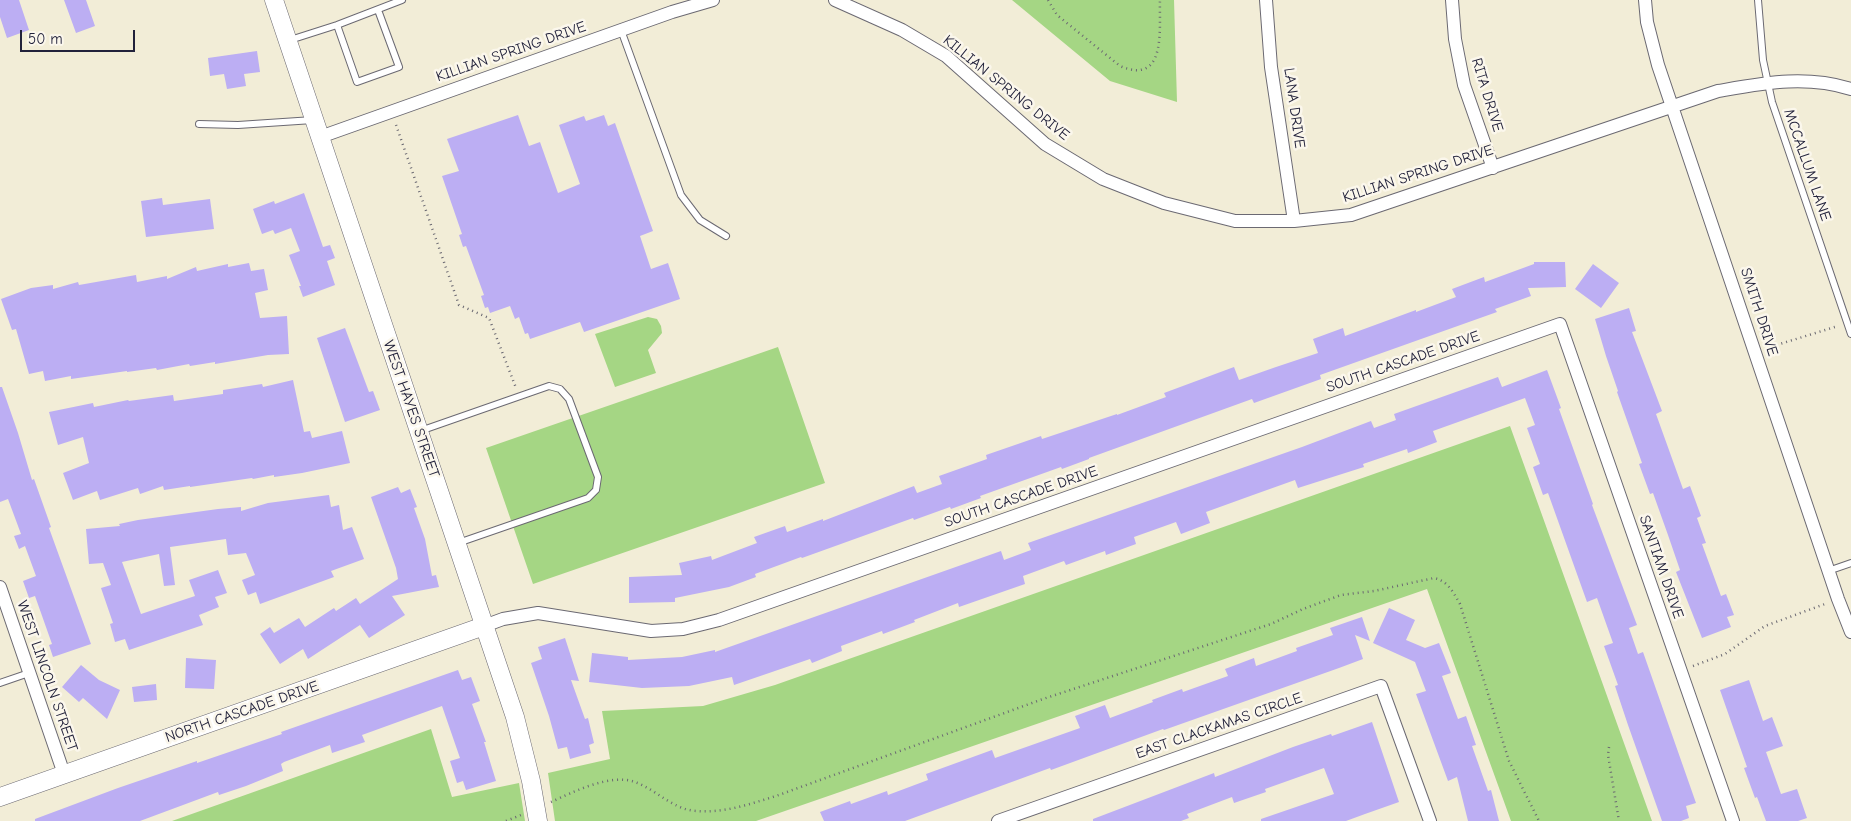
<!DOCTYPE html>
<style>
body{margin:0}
#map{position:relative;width:1851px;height:821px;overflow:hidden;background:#f2edd7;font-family:"Comic Neue",sans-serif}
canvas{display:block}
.scale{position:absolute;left:20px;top:30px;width:115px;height:22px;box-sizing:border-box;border:2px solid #22223b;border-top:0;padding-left:6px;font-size:15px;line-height:18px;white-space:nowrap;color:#22223b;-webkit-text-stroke:4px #fbf7ec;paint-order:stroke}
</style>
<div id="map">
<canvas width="1851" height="821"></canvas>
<div class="scale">50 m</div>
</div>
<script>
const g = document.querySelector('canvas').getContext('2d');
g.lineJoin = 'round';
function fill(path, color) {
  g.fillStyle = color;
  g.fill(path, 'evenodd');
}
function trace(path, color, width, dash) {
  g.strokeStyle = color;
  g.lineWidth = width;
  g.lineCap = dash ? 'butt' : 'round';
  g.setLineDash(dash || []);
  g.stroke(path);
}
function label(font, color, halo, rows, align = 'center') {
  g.font = font + ' "Comic Neue",sans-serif';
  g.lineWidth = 5;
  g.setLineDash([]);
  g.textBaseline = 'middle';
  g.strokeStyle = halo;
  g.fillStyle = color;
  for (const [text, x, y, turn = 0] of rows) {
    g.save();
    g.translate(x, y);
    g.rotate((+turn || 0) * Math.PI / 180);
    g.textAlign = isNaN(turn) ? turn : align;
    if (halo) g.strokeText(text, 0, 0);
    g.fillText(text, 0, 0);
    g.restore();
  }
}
fill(new Path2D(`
 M1012 0H1174L1177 102 1110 81Z
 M648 317 657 319 661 326 662 333 648 350 656 373 615 387 595 334Z
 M778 347 825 483 533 584 486 448Z
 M1510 426 1652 821H1511L1427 589 756 821H555L548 773 610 759 602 711 703 706 775 685Z
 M431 729 452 797 519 783 525 821H172Z`), '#a5d684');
fill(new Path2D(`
 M0 0H19L29 30 7 38 0 17Z
 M64 0H86L95 26 76 33Z
 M257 51 260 72 244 74 246 86 227 89 224 74 210 76 208 58Z
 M518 115 529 146 540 142 558 193 580 184 559 125 584 116 586 121 604 115 608 126 615 123 653 231 640 236 651 269 668 263 680 299 584 332 580 322 530 339 528 333 525 334 519 317 515 319 510 306 490 313 488 307 485 308 481 296 484 295 466 246 463 247 459 235 462 234 442 176 459 171 447 139Z
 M304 193 323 247 330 245 335 258 327 261 335 285 303 297 299 286H301L289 255 300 251 291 228 275 234 273 230 262 234 253 209 274 201 275 204Z
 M162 198 163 205 210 199 214 229 146 237 141 201Z
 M1534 262H1565L1566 287 1528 288 1531 296 1495 309 1497 312 1320 375 1321 379 1254 403 1252 399 1089 458V459L1062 469 1061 467 980 496 981 498 951 509 950 507 914 520 913 518 802 558 801 557 755 574 756 577 729 587 675 598V602L629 603V577L682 575 679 563 711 556 712 560 757 543 754 537 785 526 787 532 823 519V521L914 486 917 493 942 484 939 476 987 459 986 455 1041 436 1042 439 1117 414V415L1166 397 1164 393 1234 367 1239 380 1276 367 1318 353 1313 339 1343 328 1345 336 1416 310V312L1456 297 1452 289 1484 277 1485 282 1534 264Z
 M249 263 251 271 264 269 268 290 255 293 260 318 287 316 289 354 268 355 215 364V362L190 366 189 364 157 370 156 368 127 372V371L71 379V376L45 381 43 371 29 374 16 329 12 330 1 299 31 288 53 285V289L78 282 79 285 136 275 137 282 167 276V279L196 267 197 271 228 264V267Z
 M1593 264 1619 283 1601 308 1575 289Z
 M1629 308 1636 331 1632 332 1662 411 1656 414 1683 489 1690 486 1701 516 1697 518 1706 543 1702 544 1721 596 1726 594 1734 615 1727 617 1731 627 1702 638 1676 572 1680 570 1668 535 1653 493 1650 494 1639 464 1642 463 1617 392 1618 391 1606 356 1595 319Z
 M345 328 369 392 373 391 380 410 345 422 317 338Z
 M1547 370 1561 408 1559 409 1593 504 1592 505 1637 625 1629 628 1638 654 1643 652 1696 803 1686 806 1689 818 1681 821H1662L1628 725 1615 686 1618 685 1604 646 1613 643 1597 598 1587 602 1548 493 1543 495 1533 467 1540 464 1527 428 1535 425 1525 398 1433 431 1437 442 1408 453 1407 449 1363 464 1364 467 1298 488 1295 480 1253 495 1206 512 1210 523 1181 534 1176 522 1134 537 1136 544 1106 555 1105 551 1066 565 1064 561 1023 576 1025 584 959 607 958 603 914 620 915 622 883 634 882 631 841 646 842 651 812 663 810 659 734 685 732 677 689 686 642 688 589 682 592 653 628 657V660L682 657 715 650V652L1001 551 1004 560 1031 550 1028 543 1302 447 1371 421 1374 428 1396 420 1394 414 1498 377 1502 387Z
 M293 380 304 432 310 431 312 438 342 431 350 463 302 473 274 477V475L253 479 252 478 190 487V486L164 490 163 486 140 494 138 488 100 500 97 491 73 500 63 473 89 463 83 437 58 445 49 412 93 403 94 407 128 400 129 401 173 395 174 401 223 394V390L262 384 263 387Z
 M0 387H2L18 433 32 480 34 479 51 527 49 528 91 644 53 657 49 645 52 644 35 596 29 598 23 581 36 576 25 546 19 549 14 536 21 534 8 499 0 502Z
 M398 487 401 493 410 489 417 507 414 508 425 539 432 576 436 575 439 587 392 596 405 615 369 638 360 625 308 659 303 649 280 664 260 634 270 627 274 633 299 618 305 627 334 608 336 611 356 598 360 604 398 579 396 568 371 497Z
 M329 495 331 507 339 505 343 530 352 527 364 559 331 571 334 577 260 604 256 592 248 595 242 580 255 575 246 553 228 555 226 539 170 547 175 585 164 586 159 554 122 562 141 614 195 596 189 580 218 570 227 593 215 597 219 607 199 615 203 625 129 650 125 639 115 642 110 624 113 623 101 588 111 585 103 563 89 564 86 529 120 526 119 524 138 520 218 509 241 507V511L268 503Z
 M1389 608 1415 620 1406 640 1425 648 1439 643 1451 673 1442 676 1458 719 1466 716 1476 745 1472 746 1488 791 1491 790 1499 821H1468L1457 777 1448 781 1416 694 1426 691 1415 662 1373 643Z
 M1362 617 1370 641 1355 635 1363 659 1339 668 1164 730 1163 729 1051 770 1050 768 905 821H824L820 812 850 801 851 804 887 791 888 795 928 780 926 774 992 750 995 758 1080 728 1075 716 1105 705 1110 718 1153 702 1152 700 1182 689 1183 692 1228 676 1225 669 1254 658 1256 666 1297 651 1296 648 1333 635 1330 628Z
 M565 638 579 681 571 680 585 719 588 718 594 743 589 745 591 753 570 759 567 747 558 749 549 716 531 663 542 659 538 647Z
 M186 658 216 660 214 689 185 688Z
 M81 665 99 680 120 690 107 719 83 698 79 702 62 687Z
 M458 670 462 680 471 677 480 701 472 704 486 742H484L496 781 466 790 463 781 457 783 450 761 460 758 442 706 362 735 365 742 332 753 330 745 284 762 281 764 283 771 246 786 219 795 218 792 140 821H35V819L118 788 197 761V763L238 749 282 734 281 732Z
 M1749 680 1763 721 1772 717 1783 746 1766 752 1781 794 1797 789 1807 818 1798 821H1766L1757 797 1755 798 1744 768 1747 767 1720 690Z
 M156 684 157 700 134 702 132 687Z
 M1372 722 1399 802 1365 814 1346 821H1261V819L1334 794 1324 768 1265 789 1266 792 1234 803 1232 797 1187 814 1189 818 1181 821H1093V819L1214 773 1215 777 1293 747 1331 734 1332 736Z`), '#bcaef3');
const lane = new Path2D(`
 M1758 0 1763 60 1772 102 1851 334
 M337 25 357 82 399 67 378 10
 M621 30 681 195 700 220 726 236
 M290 40 337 25 402 0
 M199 124 238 125 313 120
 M420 431 549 386 560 389 569 399 598 477 596 490 588 498 458 543
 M1828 571 1851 563
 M0 683 29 673`);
const street = new Path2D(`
 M835 0 902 30 946 56 1045 144 1103 179 1164 203 1235 221H1294L1351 215 1718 91C1765 83 1805 75 1851 89
 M1266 0 1271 67 1294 221
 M1452 0 1455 39 1464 85 1493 168
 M1645 0 1647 22 1658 65 1838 599 1851 632
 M320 137 672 12 713 0
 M0 587 64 774
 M484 626 503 619 538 613 651 631 683 629 719 620 1560 324 1733 821
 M998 821 1381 686 1430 821`);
const secondary = new Path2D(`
 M274 0 515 717 531 781 538 821
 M0 797 484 626`);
trace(lane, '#6b6972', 8);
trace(street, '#6b6972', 14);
trace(secondary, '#6b6972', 19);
trace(new Path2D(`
 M1048 0 1057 15 1120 66C1167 86 1159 29 1160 0
 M396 125 459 305 489 318 516 388
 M1767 348 1838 326
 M1693 666 1725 654 1765 626 1825 604
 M1609 747 1608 755 1619 821
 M551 802C573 792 611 773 635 782 657 790 673 810 697 811 725 813 750 804 776 796L1043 699 1271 624 1303 609 1341 595 1374 591 1434 578C1448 581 1453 592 1460 604L1509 761 1539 821
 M506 821 521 815`), '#6b6972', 2.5, [1, 4]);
trace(lane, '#fff', 6);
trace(street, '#fff', 12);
trace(secondary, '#fff', 18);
label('15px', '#22223b', '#fbf7ec', [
 ["KILLIAN SPRING DRIVE",511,52,-19],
 ["KILLIAN SPRING DRIVE",1006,88,39],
 ["RITA DRIVE",1487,95,73],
 ["LANA DRIVE",1294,108,82],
 ["MCCALLUM LANE",1807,165,71],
 ["KILLIAN SPRING DRIVE",1418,174,-18],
 ["SMITH DRIVE",1759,312,72],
 ["SOUTH CASCADE DRIVE",1403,362,-19],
 ["WEST HAYES STREET",411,409,71],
 ["SOUTH CASCADE DRIVE",1021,497,-19],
 ["SANTIAM DRIVE",1661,567,71],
 ["WEST LINCOLN STREET",47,676,71],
 ["NORTH CASCADE DRIVE",242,712,-19],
 ["EAST CLACKAMAS CIRCLE",1219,726,-19]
]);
</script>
